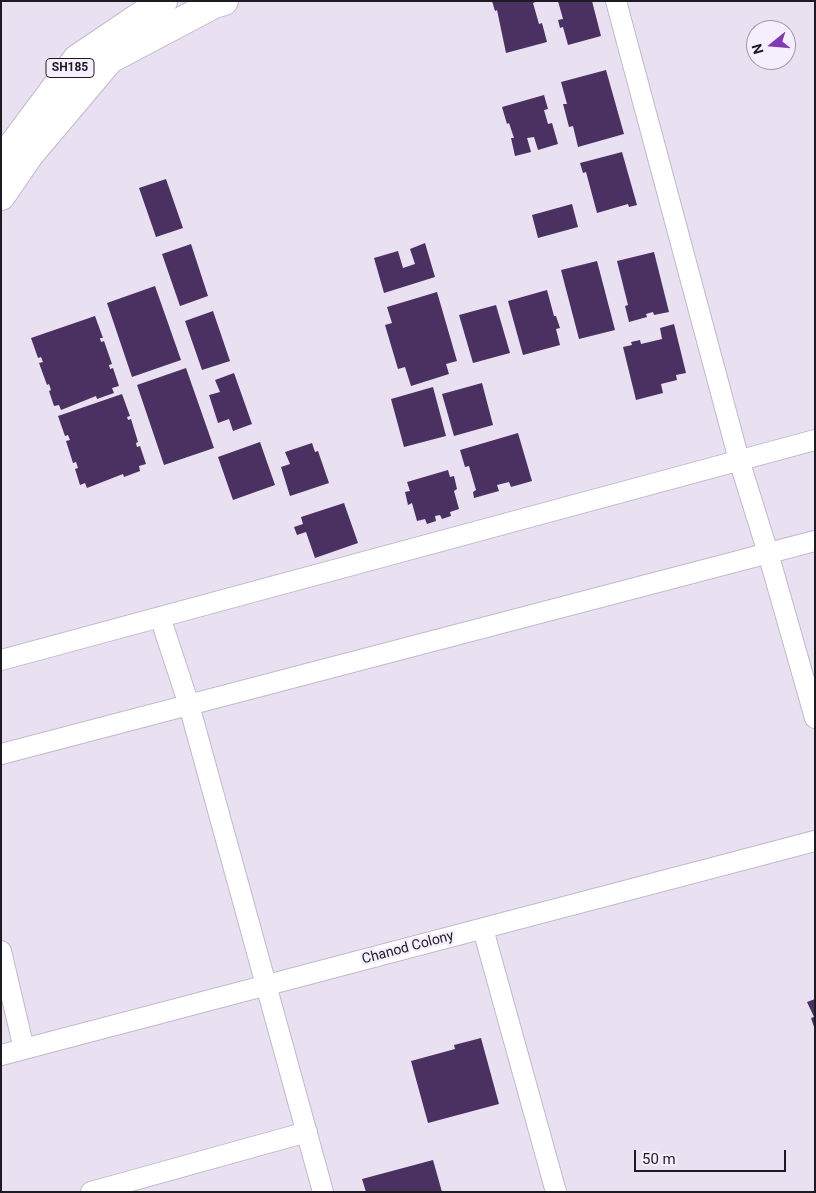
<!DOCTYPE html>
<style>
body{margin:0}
#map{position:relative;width:816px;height:1193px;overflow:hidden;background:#e9e0f2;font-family:Roboto,sans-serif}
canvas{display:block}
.frame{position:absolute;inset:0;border:2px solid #1e1a21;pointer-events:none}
.north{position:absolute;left:746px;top:20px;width:50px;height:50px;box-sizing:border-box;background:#f5eefd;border:1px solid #9f99a5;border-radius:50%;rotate:253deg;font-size:14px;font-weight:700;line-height:20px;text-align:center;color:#1e1a21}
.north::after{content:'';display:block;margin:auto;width:18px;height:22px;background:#7f3baf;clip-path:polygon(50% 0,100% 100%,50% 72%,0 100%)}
.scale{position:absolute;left:634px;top:1150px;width:152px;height:22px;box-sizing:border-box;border:2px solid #1e1a21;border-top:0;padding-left:6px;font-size:15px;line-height:18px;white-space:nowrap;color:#1e1a21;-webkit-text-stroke:4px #f5eefd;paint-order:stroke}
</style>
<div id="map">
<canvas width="816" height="1193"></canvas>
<div class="frame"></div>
<div class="north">N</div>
<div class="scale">50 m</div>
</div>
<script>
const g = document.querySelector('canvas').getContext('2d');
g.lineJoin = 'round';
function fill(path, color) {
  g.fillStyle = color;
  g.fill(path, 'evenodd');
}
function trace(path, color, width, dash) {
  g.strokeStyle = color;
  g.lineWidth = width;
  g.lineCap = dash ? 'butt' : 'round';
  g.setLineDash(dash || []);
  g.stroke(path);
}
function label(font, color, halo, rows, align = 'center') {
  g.font = font + ' Roboto,sans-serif';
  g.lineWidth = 5;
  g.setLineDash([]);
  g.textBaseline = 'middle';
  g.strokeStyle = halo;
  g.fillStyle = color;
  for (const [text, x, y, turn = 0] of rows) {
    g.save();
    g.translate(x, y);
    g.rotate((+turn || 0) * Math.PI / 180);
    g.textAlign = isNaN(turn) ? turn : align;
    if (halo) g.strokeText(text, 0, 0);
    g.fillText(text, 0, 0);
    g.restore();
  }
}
fill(new Path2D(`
 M492 1H538L533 3 539 24 542 23 547 42 506 53 497 10 495 11Z
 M558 1H592L601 36 568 45 563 27 560 28 558 20 563 19Z
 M606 70 624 134 578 147 573 126 569 127 563 104H567L561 82Z
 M544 95 548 109 544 110 548 124 552 123 558 144 538 150 534 137 527 138 531 152 515 156 511 138H514L509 123 507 124 502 107Z
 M622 152 637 205 629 207 628 204 597 213 586 172 583 173 580 163Z
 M166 179 183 228 156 237 139 188Z
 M572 204 578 227 538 238 532 215Z
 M425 243 435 277 384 293 374 258 398 251 403 268 415 264 410 249Z
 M191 244 208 296 180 306 162 254Z
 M654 252 669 312 654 315 653 312 646 314 647 317 629 322 625 306 628 305 617 261Z
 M597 261 615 330 579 339 561 270Z
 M155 286 181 360 132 377 107 303Z
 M547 290 554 316H556L560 328 556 329 560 345 523 355 508 301Z
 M437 292 457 361 446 364 449 374 411 386 405 367 398 369 385 325 392 323 387 307Z
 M496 305 510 353 473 363 459 315Z
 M213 311 230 361 202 370 185 321Z
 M95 316 103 338H100L101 342 104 341 112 364 109 365 110 369 113 368 119 386 112 388 114 393 97 399 96 396 61 410 59 405 54 406 49 391 51 390 49 384 47 385 39 363 43 362 41 357 38 358 31 338Z
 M674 324 686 373 676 375 677 380 661 384 663 393 636 400 623 347 632 345 631 342 640 340 641 344 662 339 660 328Z
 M186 368 214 448 164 465 137 385Z
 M234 373 252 424 233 431 229 419 218 423 209 395 220 392 215 380Z
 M482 383 493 425 454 436 442 394Z
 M433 387 446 436 404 447 391 399Z
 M122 394 130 416 127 417 128 420 131 419 138 442 136 443 137 447 140 446 146 464 139 466 140 471 124 477 123 474 87 488 85 483 80 485 75 469 78 468 76 462 73 463 66 441 70 440 68 435 65 436 58 416Z
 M518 433 532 481 511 487 509 482 497 485 499 491 474 498 473 492 476 490 469 466 465 467 460 450Z
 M260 442 275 485 233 500 218 457Z
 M312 443 315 452 318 451 329 483 290 496 281 467 290 464 285 452Z
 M448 470 450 477 454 476 457 489 454 491 459 509 450 512 451 516 442 519 440 515 435 516 436 521 427 524 425 519 417 521 412 503 408 505 405 492 410 491 407 482Z
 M344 503 358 543 315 558 306 532 297 535 294 527 303 524 301 517Z
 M815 999V1027H814L811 1018 814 1017 807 1002Z
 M481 1038 499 1104 428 1123 411 1061 455 1049 454 1045Z
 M433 1160 442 1192H366L362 1179Z`), '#4b3062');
const minor = new Path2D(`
 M616 1 739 460 768 553 815 718
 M160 617 189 705 323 1192
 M1 660 815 440
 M1 754 815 541
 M483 929 556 1192
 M1 951 24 1049
 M1 1055 815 841
 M91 1192 307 1132`);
const primary = new Path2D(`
 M1 161 77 59 163 1
 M1 196 29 155 110 59 214 4 224 1`);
trace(minor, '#c1b9ca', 22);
trace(primary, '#c1b9ca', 30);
trace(minor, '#fff', 20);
trace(primary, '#fff', 28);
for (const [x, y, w] of [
 [70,68,48]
]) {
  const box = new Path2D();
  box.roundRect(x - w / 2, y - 9.5, w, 19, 4);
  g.fillStyle = '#f5eefd';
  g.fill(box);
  trace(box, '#1e1a21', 1);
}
label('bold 12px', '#1e1a21', null, [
 ["SH185",70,68]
]);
label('14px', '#1e1a21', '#f5eefd', [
 ["Chanod Colony",408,948,-15]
]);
</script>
